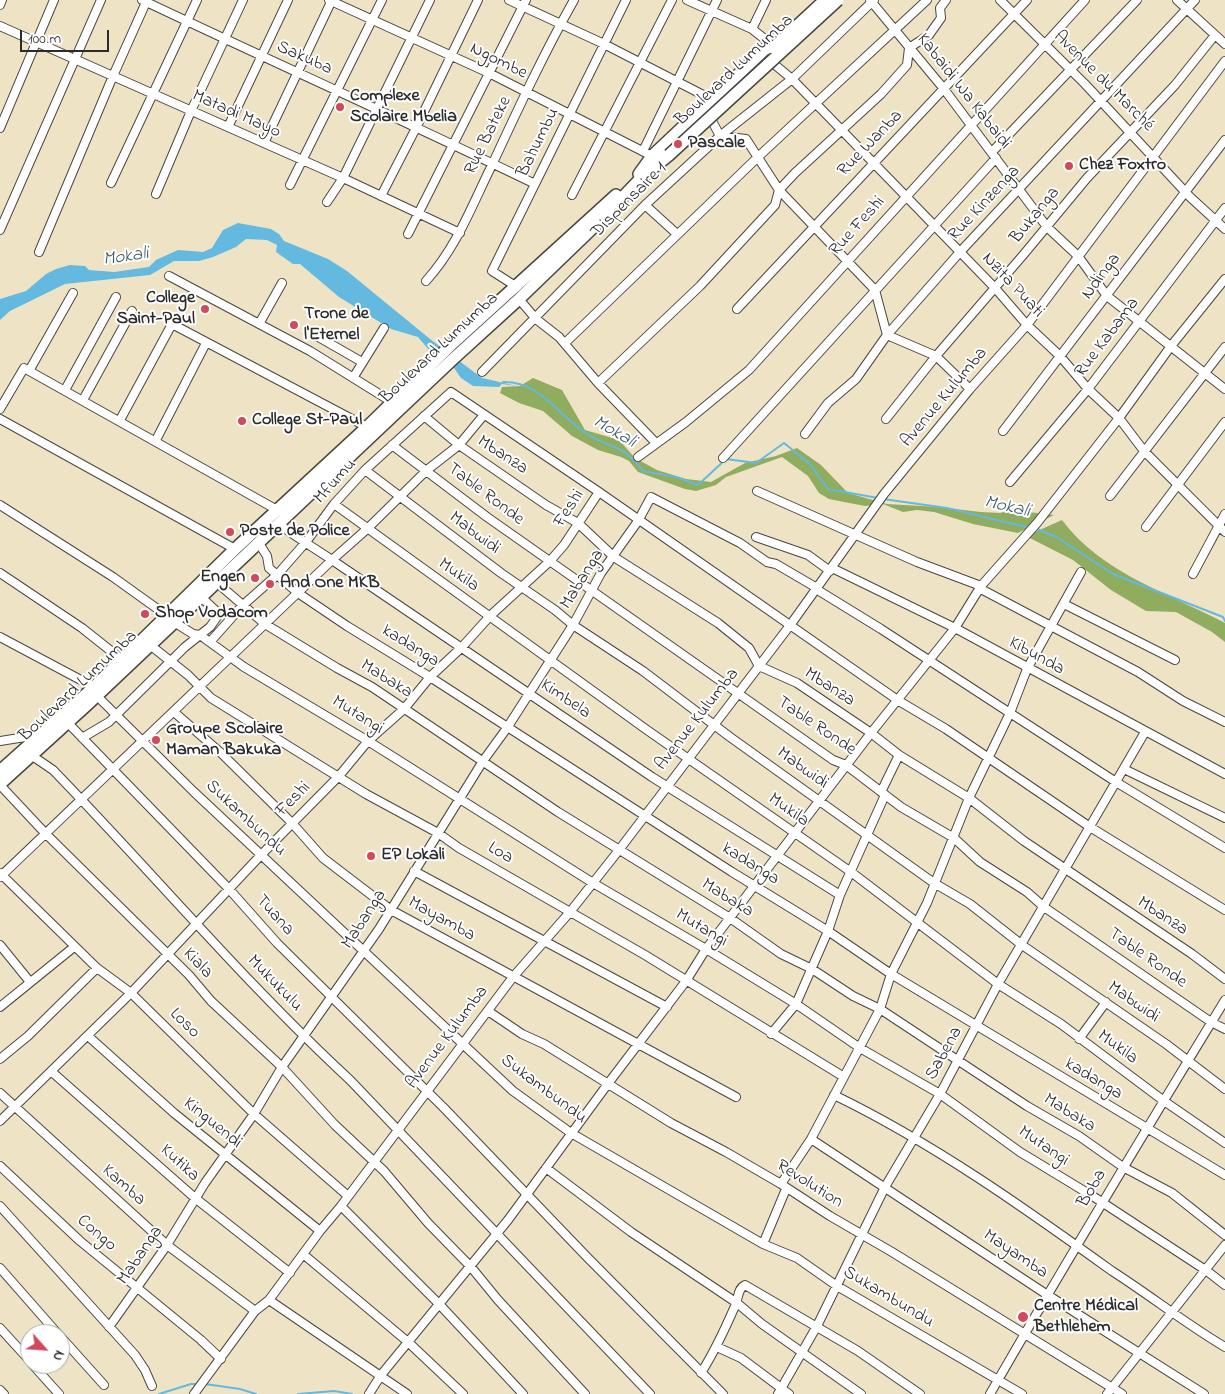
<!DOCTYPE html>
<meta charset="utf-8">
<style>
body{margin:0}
#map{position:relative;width:1225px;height:1394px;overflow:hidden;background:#efe3c5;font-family:"Indie Flower",sans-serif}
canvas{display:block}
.north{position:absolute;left:20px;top:1324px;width:50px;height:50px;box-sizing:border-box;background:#fff;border:1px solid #aaa;border-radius:50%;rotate:116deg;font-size:14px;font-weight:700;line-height:20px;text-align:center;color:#2b2b2b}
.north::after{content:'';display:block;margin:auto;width:18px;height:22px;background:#d1495b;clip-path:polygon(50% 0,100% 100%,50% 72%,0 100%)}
.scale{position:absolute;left:20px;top:30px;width:89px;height:22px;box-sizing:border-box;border:2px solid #2b2b2b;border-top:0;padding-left:6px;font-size:15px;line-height:18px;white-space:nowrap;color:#2b2b2b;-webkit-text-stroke:4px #fff;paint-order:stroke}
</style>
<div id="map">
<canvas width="1225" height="1394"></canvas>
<div class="north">N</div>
<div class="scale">100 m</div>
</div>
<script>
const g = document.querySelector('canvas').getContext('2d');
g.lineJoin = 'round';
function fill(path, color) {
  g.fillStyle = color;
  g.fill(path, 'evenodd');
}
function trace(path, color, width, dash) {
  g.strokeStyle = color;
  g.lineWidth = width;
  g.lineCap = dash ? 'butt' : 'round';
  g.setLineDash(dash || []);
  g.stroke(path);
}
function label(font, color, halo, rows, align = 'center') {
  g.font = font + ' "Indie Flower",sans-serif';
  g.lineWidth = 4;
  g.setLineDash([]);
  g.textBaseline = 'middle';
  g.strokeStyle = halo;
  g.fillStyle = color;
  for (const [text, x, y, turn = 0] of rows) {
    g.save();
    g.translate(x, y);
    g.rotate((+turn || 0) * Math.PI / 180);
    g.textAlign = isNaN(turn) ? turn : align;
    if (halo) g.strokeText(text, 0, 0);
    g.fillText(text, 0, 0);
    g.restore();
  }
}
fill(new Path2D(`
 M533 378 562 390 585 430 619 440 635 458 657 470 686 479 711 482 745 463 776 456 797 448 821 465 848 493 887 504 938 507 981 512 1000 513 1011 510 1054 515 1018 533 973 524 934 512 917 510 903 512 883 504 865 506 844 502 829 499 819 493 808 476 782 457 726 477 716 485 696 491 685 489 638 472 629 461 621 457 598 450 572 436 543 411 519 403 500 393 502 387 520 386Z
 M1062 520C1101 573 1169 593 1225 623V642L1212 632 1176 612 1146 611 1111 590 1073 560 1026 536Z`), '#90ac5f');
fill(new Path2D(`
 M238 223 271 229 279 234 284 241 328 259 347 271 430 339 482 378 517 386 502 384 499 387 473 386 461 378 452 365 429 350 418 337 391 329 339 297 300 264H293L276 252 277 245 267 240 246 239 236 247 213 257 199 261H174L150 275 65 284 10 311 0 320V299L26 291 46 274 56 269 70 265 85 266 89 270 114 272 149 267 156 260 178 250 203 252 212 248 223 230Z`), '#63b9e0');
trace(new Path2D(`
 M503 382C542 381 558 417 589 435 614 451 621 442 643 471L676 477 698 485 726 459 756 463 784 443 810 464 828 489 878 498
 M883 499 947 508 1030 528
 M1035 528 1056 537 1113 574 1223 617 1225 621
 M205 1384 240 1389 256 1394
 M159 1394 191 1384H198
 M298 1394 334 1391 352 1394`), '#63b9e0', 2);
const minor = new Path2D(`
 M142 0C273 62 405 121 535 184
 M329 0 489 73 652 156
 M509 0 604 44 711 99
 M687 0 752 29 771 44 774 64 792 79 995 288 1027 325 1060 356 1088 389 1119 418 1144 451 1225 532
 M870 0 944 89 1047 227 1078 256 1107 296 1225 389
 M1000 0 1085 84 1190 197 1225 229
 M1177 0 1225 44
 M0 5 2 0
 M0 26 343 178 460 233
 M752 29 766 0
 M712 121 720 136 746 139 779 190 875 290 887 335 936 356 970 389
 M228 127 288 0
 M0 128 54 0
 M264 143 332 0
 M643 151 717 0
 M992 152 1137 0
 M111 183 197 0
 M290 185 382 0
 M156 194 191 111 243 0
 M572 195 672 0
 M381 196 417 126 478 0
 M327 202 343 178 430 0
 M645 205 677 234
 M0 230 101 0
 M408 234 526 0
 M39 252 113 76 147 0
 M169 276 310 351 392 402
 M426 281C457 247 472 205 492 165 518 109 544 53 574 0
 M517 287 492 271 626 0
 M519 299 536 319 559 337 598 383 656 443
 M737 309 1027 0
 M259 324 282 283
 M315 335 362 362
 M565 343 758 157 927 0
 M29 371 73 293
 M482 372 645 205 720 136 792 79 874 0
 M353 378 384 328
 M598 383 700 286 775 205 779 190 795 173 881 94 907 65 909 48 929 35 941 18 940 8 946 0
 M65 390 116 297
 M83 400 132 311
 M0 409 24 368 279 511
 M424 416 459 445 546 505 578 523 614 557 718 623 749 648 759 666 797 683 871 733 899 755 969 798 1024 841 1192 954 1225 979
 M0 419 235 549
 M886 419 936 356 1024 254 1087 178 1175 85 1215 35
 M120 420 172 324 367 427
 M1003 431 1225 140
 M805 434 828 403 856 379 887 335 960 252 1195 0
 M156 440 206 343
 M392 445 487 517 833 760 846 765 901 807 954 838 980 862 1027 892 1044 907 1211 1022 1225 1029
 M638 457 686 422 749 370 1085 0
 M723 458 996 158
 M365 470 501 573 555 610 573 625 643 671 730 737 934 883 970 904 1022 945 1166 1044 1225 1089
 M1010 482 1088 389 1225 208
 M757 491 917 562 981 586
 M1110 496 1225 347
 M334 504 647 730 851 872 998 984 1061 1024 1164 1101 1225 1143
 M0 505 113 577 166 615
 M278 523C295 537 313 547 332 560L652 777 840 895
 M1146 527 1225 422
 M756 537 808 555 830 571
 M258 542 267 556 269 568 298 593 347 626 430 677 732 872 828 931 891 974 1225 1175
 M832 568 955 628 1225 774
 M0 573 82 628 121 659
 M1193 574 1225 514
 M216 582 265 624 337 668 372 687 558 812 730 918 781 954 812 969 853 996 880 1009 1027 1106 1079 1136 1123 1167 1172 1193 1225 1235
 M979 588 1138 672 1183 701 1225 722
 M816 589 881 629 1116 782 1225 848
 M1064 604 1175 660
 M174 622 193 634 200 635 244 667 368 741 593 883 706 949 796 1004 860 1048 940 1094 1020 1152 1094 1197 1207 1271 1225 1285
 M0 637 94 687
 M210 642 242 606 277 575 306 542 334 504 365 470 451 392 599 492 899 701 946 729 1090 827 1225 910
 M150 645 188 675 211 698 366 794 438 833 459 848 645 955 844 1077
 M97 696 194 792 513 1091 571 1133 763 1244 797 1258 837 1286 1022 1394
 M174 712 221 753 292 823 323 858 391 910 736 1097
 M67 722 229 889 277 943 444 1108 587 1257 723 1394
 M82 738 109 722 185 647 210 627 217 617 216 611 201 597
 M0 741 38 735
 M31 755 53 770C153 873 245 983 350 1080L650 1394
 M1124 769 1225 818
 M0 785 45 833 189 975 211 1001 282 1067 335 1125 384 1171 428 1223 471 1267 498 1300 585 1394
 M881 792 899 755
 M414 871 667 1007
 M0 873 97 968 131 993 254 1114 348 1196
 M0 877 332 560 367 529 427 470 459 445 483 416
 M0 945 30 982
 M0 1007 74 947
 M488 1011 522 1034 544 1044 671 1123 726 1152 781 1184 830 1216 892 1252 1122 1394
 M771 1034 796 1004 828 931 840 895 885 795
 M88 1036 174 1113 320 1231
 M1079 1039 1106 1002
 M0 1059 28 1036 97 968
 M52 1072 195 1198 290 1273
 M0 1093 167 1245 255 1311
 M834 1095C933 1143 1023 1207 1112 1271 1151 1296 1186 1324 1225 1347
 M0 1121 131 993 261 855 339 776 368 741 404 709 430 677 462 647 490 616 550 561 564 545 599 492
 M811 1139 1046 1294 1204 1394
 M0 1166 80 1241 201 1340 221 1359
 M546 1168 631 1232 737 1303 762 1324 861 1394
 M781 1184 811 1139 880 1009 891 974 927 903 969 798 1010 713 1027 669 1081 572
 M0 1206 135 1355 145 1370 152 1386
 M341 1206 440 1305 523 1394
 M763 1244 786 1189
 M303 1254 408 1342 463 1394
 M0 1268 58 1334
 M269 1300 407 1394
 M109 1327 167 1245 205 1183 254 1114 282 1067 379 929 483 761 507 728 573 625 601 573 638 521 651 497 740 543 767 562 776 564 817 588
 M0 1328 30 1361
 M60 1336 104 1385
 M717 1347 741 1358 789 1394
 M32 1364 59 1394
 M701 1373C715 1351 725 1329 735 1306 739 1298 737 1289 745 1285L858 1351 920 1394
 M0 1390 4 1394
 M194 1394 255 1311 269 1300 320 1231 341 1206 513 977 570 912 619 850 791 624 884 494 970 389 1027 325 1225 61
 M369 1394 381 1375 508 1220 607 1085 686 981 706 949 871 733 955 628 981 586 1037 523 1119 418 1171 346 1225 279
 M778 1394 817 1326 885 1187 940 1094 998 984 1145 732
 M990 1394C1066 1261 1146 1130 1225 1000
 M1107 1394 1225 1245`);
const highway = new Path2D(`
 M639 174 652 156 779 36
 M0 771 94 687 235 549 367 427 451 345 616 195
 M0 784 88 704 452 360 519 299 603 218 642 177 669 155`);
trace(minor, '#484742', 10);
trace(highway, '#484742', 14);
trace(minor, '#fff', 8);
trace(highway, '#fff', 11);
const highwayBridge = new Path2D(`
 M773 48 825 0
 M669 155 838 0`);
trace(highwayBridge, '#484742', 14, []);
trace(highwayBridge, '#fff', 11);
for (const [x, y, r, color] of [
 [340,107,5,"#d1495b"],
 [678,144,5,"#d1495b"],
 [1069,166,5,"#d1495b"],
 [205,309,5,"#d1495b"],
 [294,325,5,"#d1495b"],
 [242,421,5,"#d1495b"],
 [230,532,5,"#d1495b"],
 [255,578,5,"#d1495b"],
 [270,584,5,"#d1495b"],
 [145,614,5,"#d1495b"],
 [156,740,5,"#d1495b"],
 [371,856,5,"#d1495b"],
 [1023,1317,6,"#d1495b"]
]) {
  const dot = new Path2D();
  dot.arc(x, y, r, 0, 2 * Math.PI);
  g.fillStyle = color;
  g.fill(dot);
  trace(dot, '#fff', 2);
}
label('18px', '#2b2b2b', '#fff', [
 ["Sakuba",304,59,24],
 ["Ngombe",498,62,26],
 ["Boulevard Lumumba",735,71,-43],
 ["Avenue du Marché",1103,82,45],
 ["Kabaidi Wa Kabaidi",963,92,52],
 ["Matadi Mayo",236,115,24],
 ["Rue Bateke",489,136,-64],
 ["Bahumbu",539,143,-64],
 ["Rue Wanba",871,144,-46],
 ["Dispensaire 1",630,201,-45],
 ["Rue Kinzenga",985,204,-47],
 ["Bukanga",1036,216,-51],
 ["Rue Feshi",858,227,-48],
 ["Ndinga",1102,277,-53],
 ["Nzita Puati",1012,286,47],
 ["Rue Kabama",1108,338,-53],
 ["Boulevard Lumumba",440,349,-43],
 ["Avenue Kulumba",945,398,-50],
 ["Mbanza",502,456,33],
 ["Mfumu",336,482,-48],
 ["Table Ronde",485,495,37],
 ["Feshi",570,509,-57],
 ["Mabwidi",474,534,37],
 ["Mukila",458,576,35],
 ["Mabanga",583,580,-58],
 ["kadanga",410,647,32],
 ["Kibunda",1036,657,29],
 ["Mabaka",386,680,32],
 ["Boulevard Lumumba",79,687,-43],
 ["Mbanza",829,688,33],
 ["Kimbela",565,700,34],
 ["Mutangi",357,716,32],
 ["Avenue Kulumba",698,720,-52],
 ["Table Ronde",816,727,34],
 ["Mabwidi",802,769,36],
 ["Feshi",294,800,-45],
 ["Mukila",788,811,35],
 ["Sukambundu",245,819,43],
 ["Loa",500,854,29],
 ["kadanga",750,865,32],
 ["Mabaka",727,899,32],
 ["Tuana",274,916,48],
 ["Mbanza",1162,917,33],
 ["Mabanga",365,920,-57],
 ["Mayamba",441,920,29],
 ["Mutangi",701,929,31],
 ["Table Ronde",1147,959,35],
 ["Kiala",197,964,47],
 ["Mukukulu",274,984,46],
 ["Mabwidi",1133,1003,35],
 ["Loso",184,1024,44],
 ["Avenue Kulumba",448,1038,-53],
 ["Mukila",1117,1048,36],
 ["Sabena",945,1054,-61],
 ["kadanga",1093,1080,31],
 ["Sukambundu",543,1090,37],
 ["Mabaka",1069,1114,32],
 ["Kinguendi",212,1124,39],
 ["Mutangi",1043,1147,34],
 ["Kutika",179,1164,42],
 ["Revolution",809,1185,32],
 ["Kamba",123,1186,42],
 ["Boba",1093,1189,-60],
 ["Congo",96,1234,41],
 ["Mayamba",1015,1255,34],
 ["Mabanga",141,1256,-56],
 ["Sukambundu",888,1298,31]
]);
label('bold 18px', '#2b2b2b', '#fff', [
 ["Complexe",350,97],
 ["Scolaire Mbelia",350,118],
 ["Pascale",688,144],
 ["Chez Foxtro",1079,166],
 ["College",195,299,"right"],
 ["Saint-Paul",195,320,"right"],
 ["Trone de",304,315],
 ["l'Eternel",304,336],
 ["College St-Paul",252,421],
 ["Poste de Police",240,532],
 ["Engen",245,578,"right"],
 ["And One MKB",280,584],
 ["Shop Vodacom",155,614],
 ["Groupe Scolaire",166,730],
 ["Maman Bakuka",166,751],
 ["EP Lokali",381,856],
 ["Centre Médical",1034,1307],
 ["Bethlehem",1034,1328]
], 'left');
label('italic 19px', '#3f5d6a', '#fff', [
 ["Mokali",126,258,-8],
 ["Mokali",614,433,30],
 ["Mokali",1007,508,13]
]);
</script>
